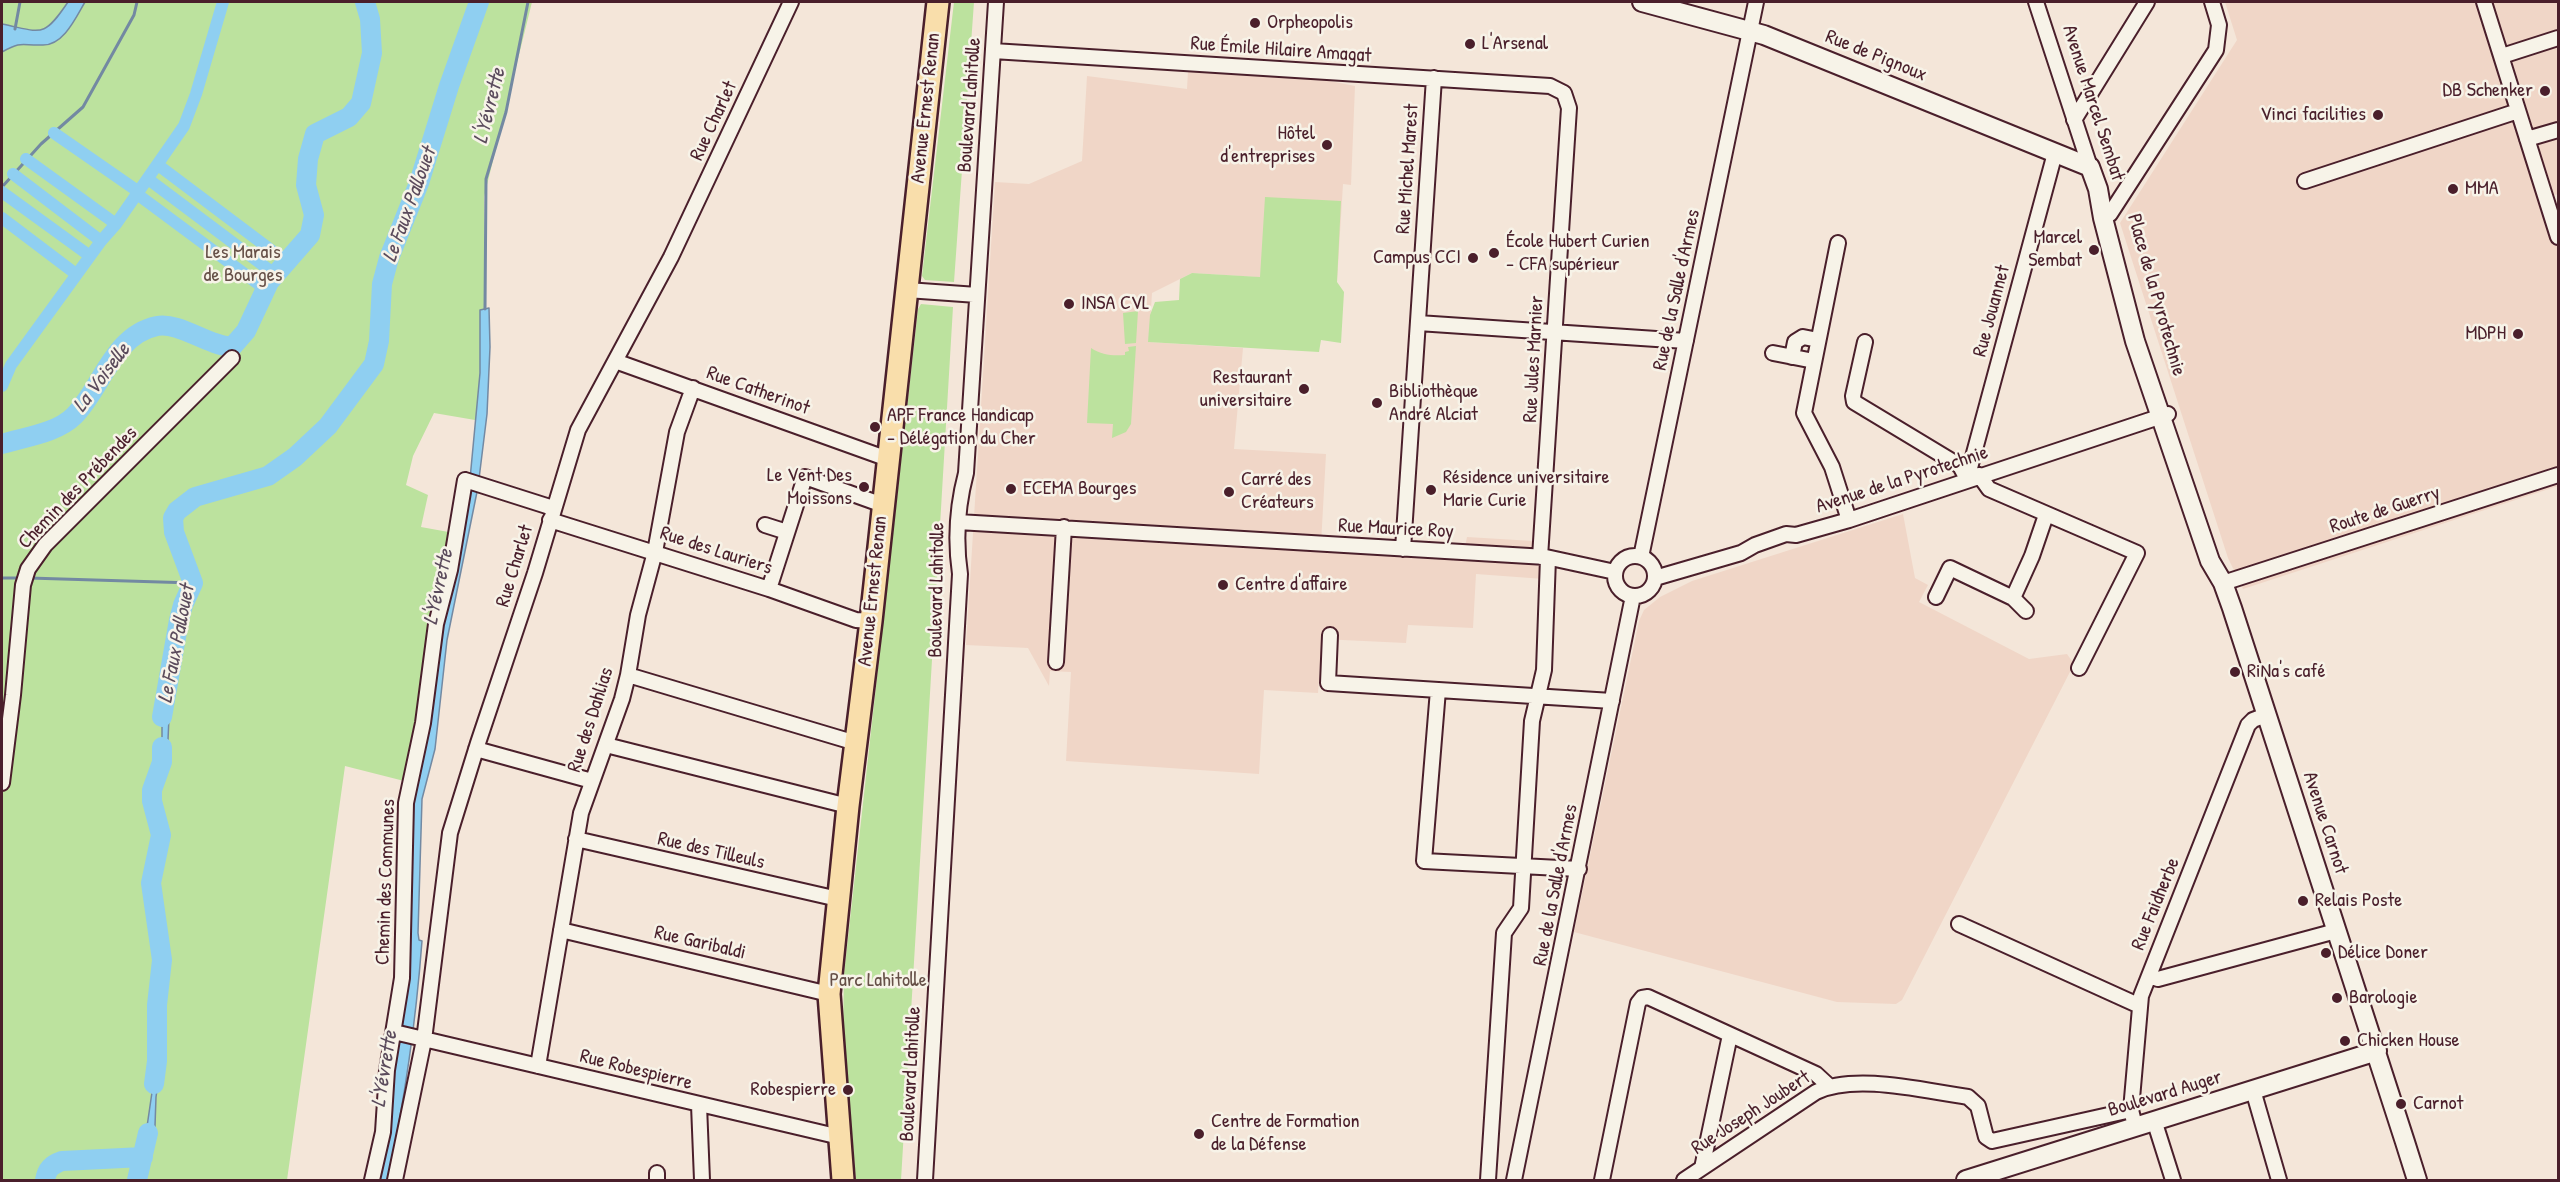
<!DOCTYPE html>
<meta charset="utf-8">
<style>
body{margin:0}
#map{position:relative;width:2560px;height:1182px;overflow:hidden;background:#f4e6d9;font-family:"Patrick Hand",sans-serif}
canvas{display:block}
.frame{position:absolute;inset:0;border:3px solid #4a1f2b;pointer-events:none}
</style>
<div id="map">
<canvas width="2560" height="1182"></canvas>
<div class="frame"></div>
</div>
<script>
const g = document.querySelector('canvas').getContext('2d');
g.lineJoin = 'round';
function fill(path, color) {
  g.fillStyle = color;
  g.fill(path, 'evenodd');
}
function trace(path, color, width, dash) {
  g.strokeStyle = color;
  g.lineWidth = width;
  g.lineCap = dash ? 'butt' : 'round';
  g.setLineDash(dash || []);
  g.stroke(path);
}
function label(font, color, halo, rows, align = 'center') {
  g.font = font + ' "Patrick Hand",sans-serif';
  g.lineWidth = 5;
  g.setLineDash([]);
  g.textBaseline = 'middle';
  g.strokeStyle = halo;
  g.fillStyle = color;
  for (const [text, x, y, turn = 0] of rows) {
    g.save();
    g.translate(x, y);
    g.rotate((+turn || 0) * Math.PI / 180);
    g.textAlign = isNaN(turn) ? turn : align;
    if (halo) g.strokeText(text, 0, 0);
    g.fillText(text, 0, 0);
    g.restore();
  }
}
fill(new Path2D(`
 M2225 2H2558V194L2546 198 2558 237V486L2243 589 2228 558 2120 223 2237 40Z
 M1188 71 1315 78 1355 86 1351 185 1343 184 1337 282 1192 273 1152 293 1149 342 1243 348 1234 449 1326 454 1321 544 1464 552 1467 537 1550 542 1544 579 1476 574 1473 628 1408 625 1406 643 1322 639 1318 693 1264 690 1259 774 1066 761 1071 672 1050 671 1049 686 1028 648 966 645 995 182 1029 184 1082 161 1087 76 1187 89Z
 M1903 514 1915 578 1928 585 1919 602 2029 659 2067 654 2074 664 1902 1000 1896 1004 1837 1002 1574 932 1639 621 1644 610 1660 597 1692 581Z`), '#f0d6c7');
fill(new Path2D(`
 M2 2H532L484 197 485 332 481 407 475 420 434 413 413 456 406 485 428 495 421 527 465 535 416 784 345 766 287 1180H2Z
 M954 2H974L954 282 925 280 922 276Z
 M1265 197 1341 201 1337 282 1344 292 1341 343 1321 340 1319 352 1148 342 1150 315 1155 302 1179 300 1180 279 1192 273 1260 277Z
 M921 304 953 307 901 1180H856L843 1033 844 974 918 309Z
 M1138 311 1136 343 1125 344 1123 313Z
 M1136 346 1131 424 1126 432 1112 438 1113 424 1087 423 1091 348C1102 355 1112 356 1125 355V352L1129 351 1128 347Z`), '#bce29e');
const water = new Path2D(`
 M68 2H85C76 17 64 45 43 45 22 46 23 40 2 52V24C42 32 43 39 68 2Z
 M489 308 490 347 487 414 478 487 447 640 435 749 422 799 418 933 419 940 422 941C416 1020 405 1099 388 1177L387 1180H376L395 1054 403 1012 411 806 431 683 470 479 480 373V310Z
 M190 583H198L187 616 169 717 167 763 156 792 168 830V840L157 884 168 963 163 997 161 1028 163 1050 156 1097 155 1126 141 1180H137L142 1161 158 1051 156 1005 163 954 151 888 162 839 151 795 162 763V714Z`);
fill(water, '#8fcff1');
trace(water, '#7389a2', 1.5);
trace(new Path2D(`
 M15 29 20 2
 M2 187 41 144 83 107 134 15 137 2
 M485 309 486 179 506 112 528 2
 M2 578H21
 M29 578 193 583`), '#7389a2', 3);
trace(new Path2D(`
 M54 133 139 192
 M26 159 116 224
 M158 165 287 262
 M13 174 101 241
 M148 179 276 275
 M2 192 90 256
 M137 194 265 289
 M2 218 76 274
 M2 386 11 365 101 241 116 224 184 126 196 94 223 2`), '#8fcff1', 12);
trace(new Path2D(`
 M2 444C25 437 57 433 74 416 102 388 113 335 157 326 180 322 206 345 232 347L246 331 269 282 310 235 314 215 306 185 308 159 315 134 349 117 361 103 372 53 370 19 365 2
 M162 717 179 620 183 605 193 583 174 532 173 518 177 511 195 497 268 476 295 457 328 426 374 364 379 341 382 284 389 258 419 183 449 86 479 2
 M154 1084 157 1061V1005L162 960 151 883 161 835 152 801V790L162 762V747
 M45 1180C47 1169 51 1165 62 1161L143 1157
 M137 1180 148 1133`), '#8fcff1', 20);
const street = new Path2D(`
 M2036 2 2090 167
 M2484 2 2558 237
 M993 51 1550 86 1564 93 1569 108 1540 557
 M2502 56 2558 38
 M2074 120 2147 2
 M2527 139 2558 130
 M2305 181 2518 111
 M2103 218 2110 214 2216 50 2219 25 2212 2
 M1838 243 1804 413 1832 467 1849 520
 M907 290 977 295
 M1418 323 1686 341
 M1865 342 1853 396 1854 402 1960 466 1967 479
 M1773 353 1814 361
 M1792 357 1795 342 1803 337 1818 340
 M615 361 888 459
 M1979 475 1989 489 2137 553 2079 668
 M1967 479 2055 153
 M550 520 769 589 856 620 871 621
 M958 522 1546 557 1615 572
 M765 525 787 532
 M1403 549 1434 78
 M1615 576a20 20 0 1 1 40 0a20 20 0 1 1-40 0Z
 M1641 557 1756 2
 M1655 578 1741 553 1755 545 1786 534 1796 535 1849 520 2168 414
 M2223 583 2558 475
 M769 589 805 477 883 505
 M1936 597 1950 568 2013 598
 M2026 611 2013 598 2032 556 2046 515
 M1330 635 1328 683 1612 701
 M1056 662 1064 527
 M628 675 856 743
 M1438 690 1424 861 1579 869
 M606 745 848 806
 M476 749 592 781
 M2 783 13 695 23 585 28 569 45 545 232 358
 M576 839 838 899
 M1959 924 2140 1006
 M561 930 829 994
 M2149 976 2158 979 2336 931
 M394 1032 840 1137
 M538 1066 581 813 622 699 628 675 638 615 655 552 677 432 693 388
 M2253 1090 2279 1180
 M699 1105 702 1180
 M2133 1118 2131 1110 2141 996 2248 725 2253 720 2266 715
 M2154 1120 2173 1180
 M1702 1168 1730 1035
 M657 1173V1180
 M372 1180 383 1132 387 1070 402 978 406 803 423 723 436 624 450 570 465 480 553 508
 M395 1180 424 1040 450 833 478 743 535 573 578 430 671 257 791 2
 M925 1180 960 574C955 540 957 507 966 473L996 2
 M1488 1180 1504 933 1521 908 1532 721 1544 670 1548 558
 M1514 1180 1633 596
 M1602 1180 1638 1003 1642 998 1648 997 1816 1074 1829 1086
 M1684 1180 1816 1092C1856 1073 1924 1091 1968 1097L1978 1106 1986 1137 1992 1141 2131 1110`);
const secondary = new Path2D(`
 M1642 2 1764 35 2090 167 2098 189 2103 218 2135 341 2210 561 2223 583 2232 608C2294 799 2357 989 2417 1180
 M1966 1180 2377 1051`);
const primary = new Path2D(`
 M843 1180 829 994 848 806 871 621 938 2`);
trace(street, '#4a1f2b', 18);
trace(secondary, '#4a1f2b', 22);
trace(primary, '#4a1f2b', 26);
trace(street, '#f7f3e8', 14);
trace(secondary, '#f7f3e8', 18);
trace(primary, '#f9deab', 21);
for (const [x, y, r, color] of [
 [1255,23,6,"#4a1f2b"],
 [1470,44,6,"#4a1f2b"],
 [2545,91,6,"#4a1f2b"],
 [2378,115,6,"#4a1f2b"],
 [1327,145,6,"#4a1f2b"],
 [2453,189,6,"#4a1f2b"],
 [2094,250,6,"#4a1f2b"],
 [1494,253,6,"#4a1f2b"],
 [1473,258,6,"#4a1f2b"],
 [1069,304,6,"#4a1f2b"],
 [2518,334,6,"#4a1f2b"],
 [1304,389,6,"#4a1f2b"],
 [1377,403,6,"#4a1f2b"],
 [875,427,6,"#4a1f2b"],
 [864,487,6,"#4a1f2b"],
 [1011,489,6,"#4a1f2b"],
 [1431,490,6,"#4a1f2b"],
 [1229,492,6,"#4a1f2b"],
 [1223,585,6,"#4a1f2b"],
 [2235,672,6,"#4a1f2b"],
 [2303,901,6,"#4a1f2b"],
 [2326,953,6,"#4a1f2b"],
 [2337,998,6,"#4a1f2b"],
 [2345,1041,6,"#4a1f2b"],
 [848,1090,6,"#4a1f2b"],
 [2401,1104,6,"#4a1f2b"],
 [1199,1134,6,"#4a1f2b"]
]) {
  const dot = new Path2D();
  dot.arc(x, y, r, 0, 2 * Math.PI);
  g.fillStyle = color;
  g.fill(dot);
  trace(dot, '#f7f3e8', 2);
}
label('20px', '#4a1f2b', '#f7f3e8', [
 ["Orpheopolis",1267,23],
 ["L'Arsenal",1482,44],
 ["DB Schenker",2533,91,"right"],
 ["Vinci facilities",2366,115,"right"],
 ["Hôtel",1315,134,"right"],
 ["d'entreprises",1315,157,"right"],
 ["MMA",2465,189],
 ["Marcel",2082,238,"right"],
 ["Sembat",2082,261,"right"],
 ["École Hubert Curien",1506,242],
 ["- CFA supérieur",1506,265],
 ["Campus CCI",1461,258,"right"],
 ["INSA CVL",1081,304],
 ["MDPH",2506,334,"right"],
 ["Restaurant",1292,378,"right"],
 ["universitaire",1292,401,"right"],
 ["Bibliothèque",1389,392],
 ["André Alciat",1389,415],
 ["APF France Handicap",887,416],
 ["- Délégation du Cher",887,439],
 ["Le Vent Des",852,476,"right"],
 ["Moissons",852,499,"right"],
 ["Résidence universitaire",1443,478],
 ["Marie Curie",1443,501],
 ["Carré des",1241,480],
 ["Créateurs",1241,503],
 ["ECEMA Bourges",1023,489],
 ["Centre d'affaire",1235,585],
 ["RiNa's café",2247,672],
 ["Relais Poste",2315,901],
 ["Délice Doner",2338,953],
 ["Barologie",2349,998],
 ["Chicken House",2357,1041],
 ["Robespierre",836,1090,"right"],
 ["Carnot",2413,1104],
 ["Centre de Formation",1211,1122],
 ["de la Défense",1211,1145]
], 'left');
label('20px', '#4a1f2b', '#f7f3e8', [
 ["Rue Émile Hilaire Amagat",1281,50,4],
 ["Rue de Pignoux",1876,56,22],
 ["Avenue Marcel Sembat",2093,103,72],
 ["Boulevard Lahitolle",970,105,-86],
 ["Avenue Ernest Renan",926,108,-84],
 ["Rue Charlet",714,121,-65],
 ["Rue Michel Marest",1408,169,-86],
 ["Rue de la Salle d'Armes",1677,290,-78],
 ["Place de la Pyrotechnie",2156,295,74],
 ["Rue Jouannet",1992,311,-75],
 ["Rue Jules Marnier",1534,359,-87],
 ["Rue Catherinot",758,391,20],
 ["Avenue de la Pyrotechnie",1902,480,-18],
 ["Chemin des Prébendes",78,488,-46],
 ["Route de Guerry",2385,510,-18],
 ["Rue Maurice Roy",1396,529,3],
 ["Rue des Lauriers",716,551,18],
 ["Rue Charlet",515,566,-73],
 ["Boulevard Lahitolle",937,590,-89],
 ["Avenue Ernest Renan",873,591,-84],
 ["Rue des Dahlias",591,720,-72],
 ["Avenue Carnot",2325,823,72],
 ["Rue des Tilleuls",711,851,13],
 ["Chemin des Communes",386,882,-88],
 ["Rue de la Salle d'Armes",1556,885,-79],
 ["Rue Faidherbe",2156,904,-68],
 ["Rue Garibaldi",700,943,13],
 ["Rue Robespierre",636,1070,14],
 ["Boulevard Lahitolle",911,1074,-87],
 ["Boulevard Auger",2165,1094,-17],
 ["Rue Joseph Joubert",1751,1113,-33]
]);
label('20px', '#665048', '#f7f3e8', [
 ["Les Marais",243,253],
 ["de Bourges",243,276],
 ["Parc Lahitolle",878,981]
]);
label('italic 21px', '#5b4b5c', '#f7f3e8', [
 ["L'Yévrette",490,106,-76],
 ["Le Faux Pallouet",410,205,-70],
 ["La Voiselle",102,378,-53],
 ["L'Yévrette",439,587,-78],
 ["Le Faux Pallouet",177,644,-79],
 ["L'Yévrette",385,1069,-81]
]);
</script>
